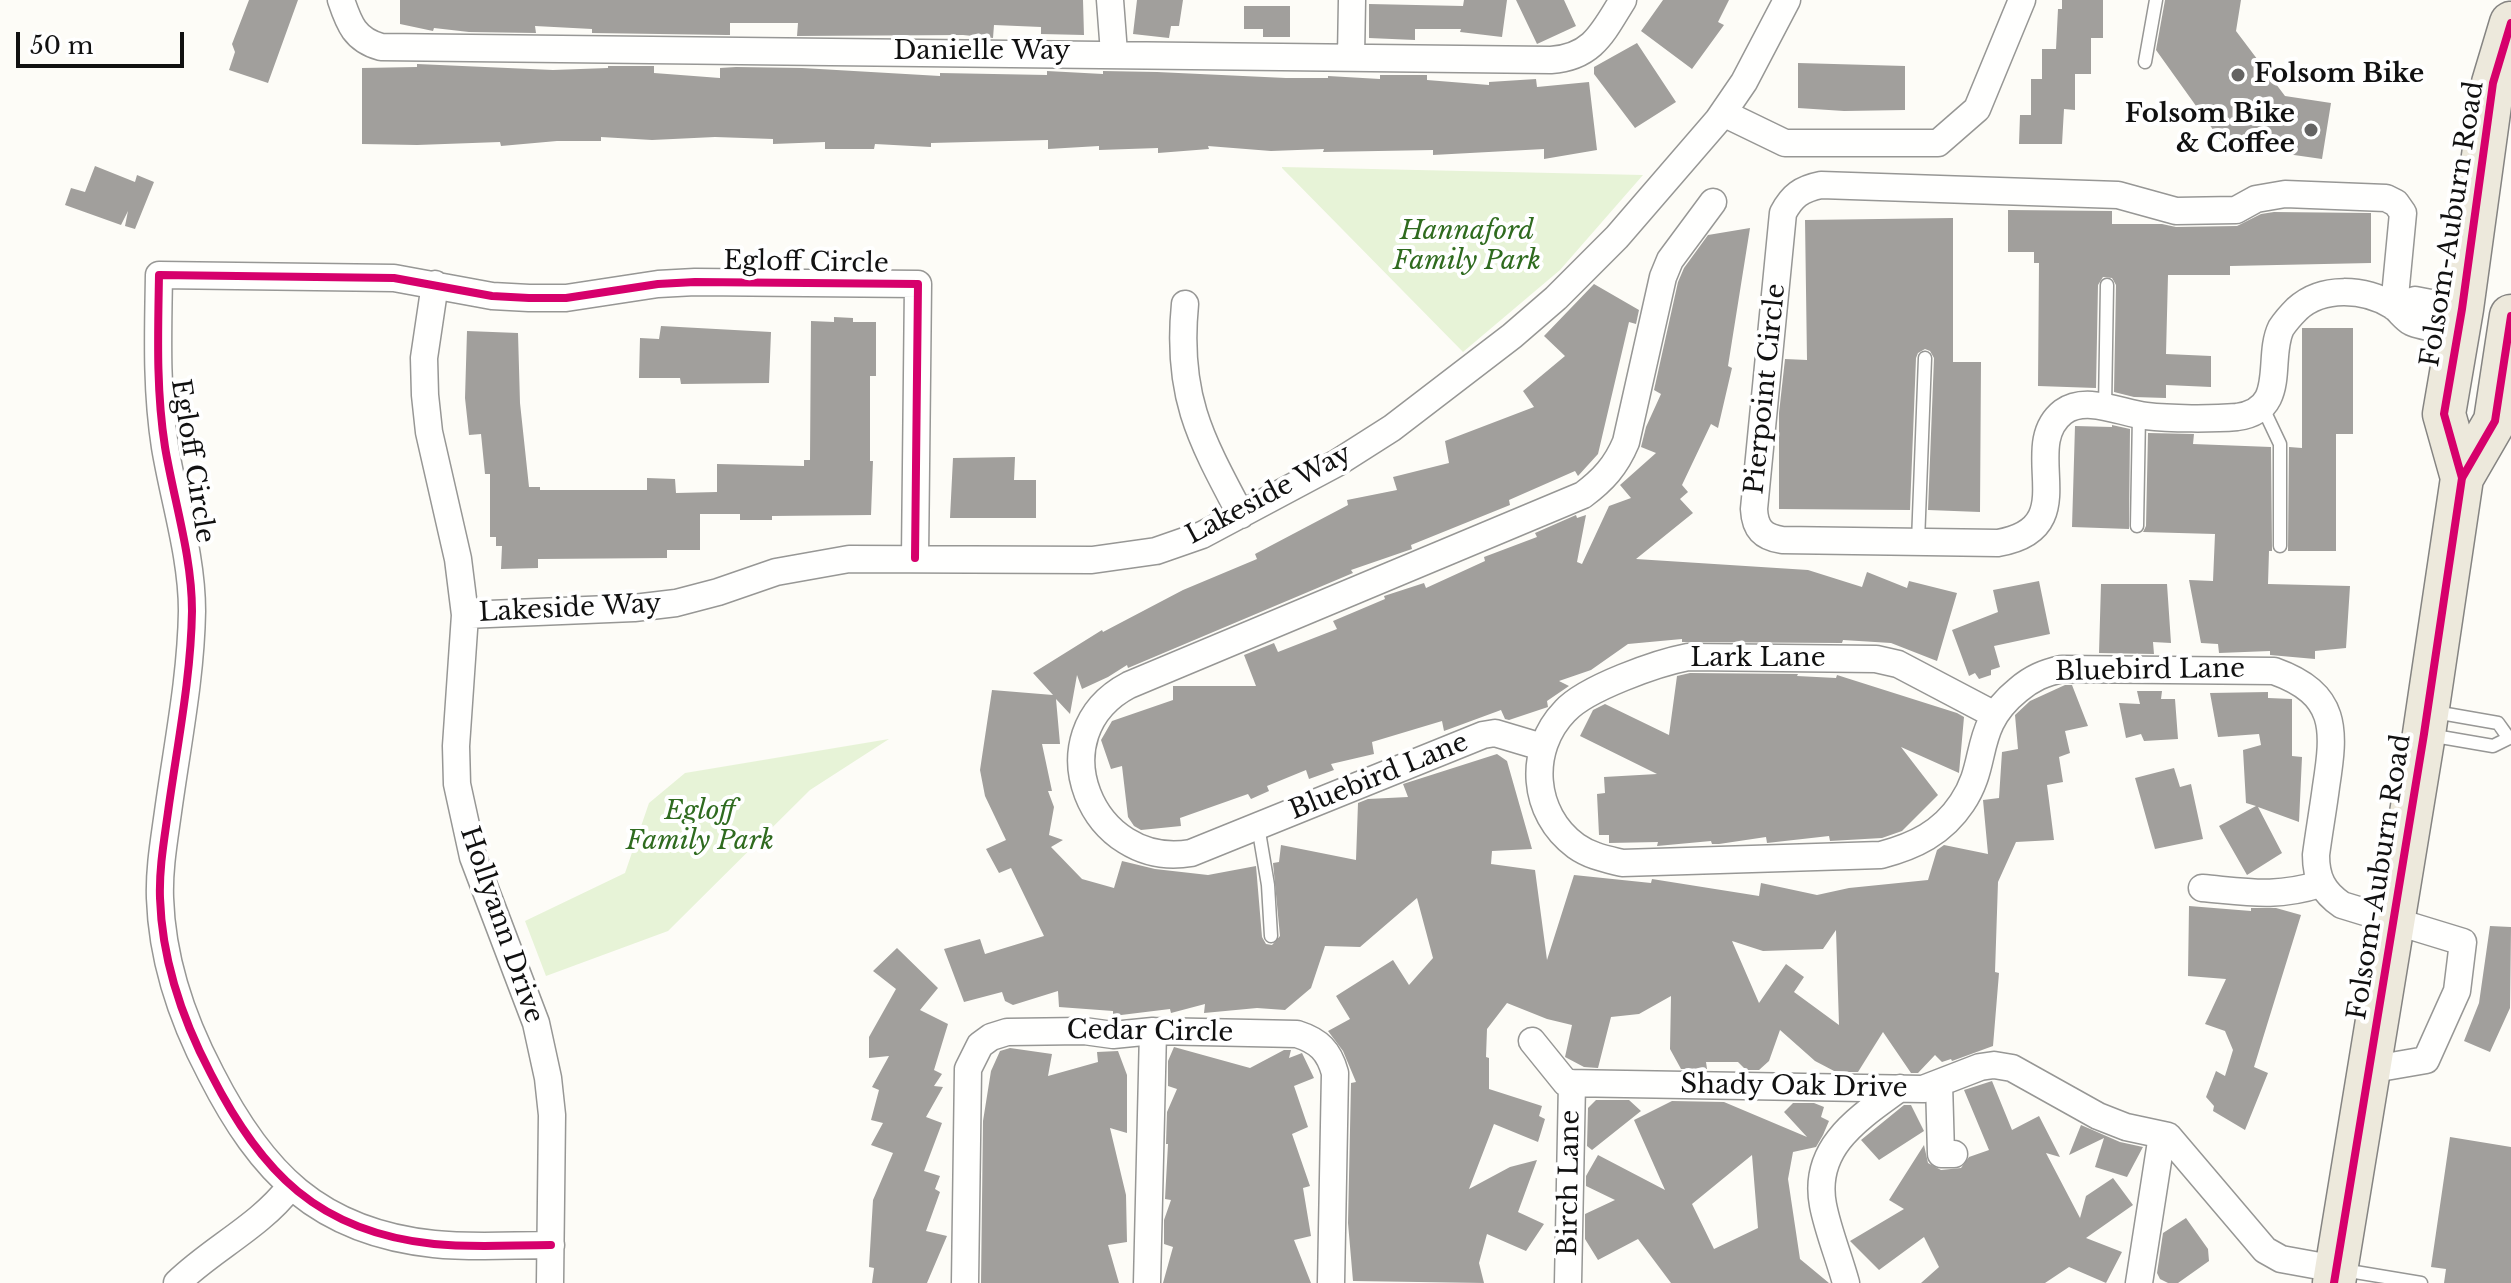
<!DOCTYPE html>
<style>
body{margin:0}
#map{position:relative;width:2511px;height:1283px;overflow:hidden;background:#fdfcf7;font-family:"Libre Baskerville",serif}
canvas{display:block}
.scale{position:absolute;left:16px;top:32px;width:168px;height:36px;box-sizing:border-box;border:4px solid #111;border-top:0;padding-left:10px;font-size:24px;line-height:28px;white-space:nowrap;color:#111;-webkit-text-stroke:6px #fff;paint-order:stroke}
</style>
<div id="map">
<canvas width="2511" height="1283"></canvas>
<div class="scale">50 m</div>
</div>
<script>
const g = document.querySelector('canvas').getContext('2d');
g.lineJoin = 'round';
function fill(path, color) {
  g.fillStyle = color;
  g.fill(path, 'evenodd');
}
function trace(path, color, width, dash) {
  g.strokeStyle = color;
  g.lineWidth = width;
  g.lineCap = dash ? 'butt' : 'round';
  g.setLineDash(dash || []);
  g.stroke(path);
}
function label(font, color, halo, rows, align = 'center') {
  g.font = font + ' "Libre Baskerville",serif';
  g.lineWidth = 8;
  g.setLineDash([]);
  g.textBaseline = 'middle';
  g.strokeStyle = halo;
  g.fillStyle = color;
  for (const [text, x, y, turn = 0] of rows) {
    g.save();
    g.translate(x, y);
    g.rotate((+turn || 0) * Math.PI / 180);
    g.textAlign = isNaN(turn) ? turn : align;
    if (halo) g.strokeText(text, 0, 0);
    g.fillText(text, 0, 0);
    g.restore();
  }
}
fill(new Path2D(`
 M1282 168V167L1643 175 1560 270 1463 352Z
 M889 739 810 790 668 931 546 976 525 921 625 873 649 803 685 773Z`), '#e7f3d7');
fill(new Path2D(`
 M249 0H298L268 83 229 70 235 52 232 44Z
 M400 0H1083L1084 35 1041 34V27L994 25 993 38 963 35 797 36 798 23H730V35H727L592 33V29L535 26 536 33 469 32 434 28 433 31 400 24Z
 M1137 0H1183L1179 26H1171L1169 38 1133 34Z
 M1464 0H1507L1502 37 1460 32 1461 29H1415V40L1369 38V4L1463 6Z
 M1516 0H1564L1576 26 1537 44Z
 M1663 0H1729L1718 22 1724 25 1692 69 1641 31Z
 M2062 0H2103V38H2091V74H2075V110L2064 109 2062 144H2019L2020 115H2031V79H2042V49H2056L2058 9H2062Z
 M2165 0H2241L2236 31 2285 96 2331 103 2322 159 2224 145 2156 50Z
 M1244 6H1290V37H1263V29H1244Z
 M1637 43 1676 102 1635 128 1594 74V67Z
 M1798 63 1905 66V110L1844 111 1798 108Z
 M417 64 553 70 608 68V66H654V73L720 78V68L736 67 802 68 940 76V73L1047 75V71L1103 74V71L1157 72 1286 78H1328V76L1380 79V75H1427V80L1489 85V82L1536 79 1537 87 1589 82 1597 150 1544 159V149L1433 155V150L1323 152 1324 149 1271 151 1208 146 1209 149 1158 153V148L1099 150V146L1048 149V140L931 143V147L875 144 874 149H825V142L773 144V139L715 137 652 140 601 137V141H557L501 146 500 142 417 145 362 144V68L417 67Z
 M95 166 135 182 137 175 154 182 135 229 125 226 128 211 121 225 65 205 71 188 85 192Z
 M2008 210 2112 211V224H2162L2176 227 2237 226 2261 214 2274 212 2371 213V263L2230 266V275H2168L2166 354 2211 356V387L2166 385V398L2134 397 2114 392 2116 285 2112 278 2103 277 2098 285 2096 388 2038 386 2039 263H2034V252H2008Z
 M1953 218V362H1981L1980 512 1928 510 1934 358 1930 351 1925 349 1918 353 1916 358 1910 510 1779 509V413L1785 359 1807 360 1805 220Z
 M1750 228 1728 366 1732 368 1718 428 1711 424 1682 485 1688 492 1680 499 1693 513 1636 559 1808 570 1862 587 1867 572 1907 588 1909 581 1957 593 1937 661 1891 643 1843 640 1842 643 1682 642V639L1628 644 1591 670 1559 681 1569 686 1547 701 1548 707 1509 720 1505 719 1501 710 1444 731 1442 721 1372 742 1374 754 1331 764 1334 770 1309 779 1306 770 1267 786 1269 791 1251 799 1248 794 1180 818 1181 826 1141 830 1134 826 1128 817 1122 766 1111 769 1101 740 1112 721 1173 700V686H1256L1244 655 1274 643 1278 652 1337 629 1333 621 1385 599 1384 596 1424 583 1426 588 1485 561 1484 557 1537 537 1535 533 1576 515 1577 518 1586 515 1577 562 1582 564 1609 506 1631 498 1620 485 1656 453 1641 447 1646 427 1661 394 1654 390 1678 282 1684 268 1708 235Z
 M1594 284 1639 310 1636 324 1629 322 1598 454 1578 476 1575 471 1509 500 1510 505 1411 545 1412 549 1351 570 1353 573 1128 668 1127 665 1108 677 1082 689 1077 675 1070 714 1056 699 1060 744H1042L1052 791H1048L1054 807 1049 835 1063 840 1051 847 1082 879 1114 888 1122 861 1155 869 1208 875 1256 866 1262 937 1266 944 1272 945 1280 936 1273 863 1279 862 1281 845 1356 860 1358 803 1368 799 1408 797 1403 784 1497 754 1507 761 1532 849 1492 851 1491 864 1535 870 1547 960 1574 875 1651 883 1652 879 1759 896 1761 883 1817 895 1849 888 1928 880 1937 850 1944 845 1988 854 1983 800 1999 798 2002 752 2018 749 2015 715 2030 701 2065 685H2072L2088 726 2065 731 2070 753 2059 757 2063 782 2047 785 2054 840 2016 842 1998 882 1995 972 1999 973 1993 1046 1952 1061 1951 1059 1942 1062 1935 1055 1918 1073H1911L1883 1032 1858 1072H1836L1815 1061 1780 1030 1769 1061 1759 1070H1746L1738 1062H1706L1707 1069H1681L1670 1049 1671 996 1639 1014 1611 1017 1598 1068 1584 1067 1565 1057 1572 1025 1547 1019 1507 1003 1487 1029 1486 1057 1489 1058V1089L1542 1106 1539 1116 1545 1119 1538 1142 1494 1124 1469 1189 1510 1167 1537 1160 1518 1212 1544 1224 1526 1251 1487 1234 1479 1263 1484 1283 1353 1281 1348 1223 1351 1083 1356 1082 1343 1051 1328 1031 1350 1019 1336 996 1393 960 1409 985 1433 958 1417 898 1360 947 1325 946 1311 988 1285 1010 1257 1008 1204 1013 1205 1004 1171 1013 1170 1009 1113 1016V1011L1059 1007 1058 991 1013 1005 1005 1001 1002 992 964 1002 944 949 980 939 985 954 1044 936 1011 868 999 873 986 849 1006 840 985 796 980 770 992 690 1053 695 1033 673 1102 630 1103 632 1183 590 1257 559 1255 554 1348 505 1347 500 1397 490 1393 477 1449 463 1445 441 1534 407 1523 391 1565 356 1544 336ZM1836 930 1839 1025 1794 992 1804 977 1786 964 1759 1003 1732 941 1763 951 1823 949Z
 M834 317 853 318V322H876V376H870V461H873L871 515 772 516V520H740V514H700V550H667V558L538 559V568L501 569 502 546H496V537H490V474H485L481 434 469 435 465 398 467 331 518 333 520 403 529 487H540V490H647V478L675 479 676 493 717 492V464L804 466V460H810L811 321 834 322Z
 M661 326 771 332 769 383 681 384 680 378H639L640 338 659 339Z
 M2302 328H2353V434H2336V551H2288L2289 447 2302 448Z
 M2112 425 2130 429 2129 529 2072 527 2075 426 2112 427Z
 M2148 433 2194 434 2193 444 2271 447 2272 551H2269L2268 584 2350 586 2346 648 2315 651V659L2270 655V651L2219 653 2218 644 2201 643 2189 580 2213 581 2215 534 2143 532 2146 526Z
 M1015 457 1014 480H1036V518H950L953 458Z
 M2039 581 2050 634 1994 646 2000 667 1991 670V675L1979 679 1975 673 1969 676 1952 630 1998 612 1993 590Z
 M2101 584H2167L2171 643 2153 642 2154 654 2099 653Z
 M1690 673 1798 674 1797 676 1836 678 1837 675 1957 713 1964 717 1959 773 1901 747 1938 795 1902 831 1882 838 1830 841 1829 836 1767 843 1766 837 1719 844H1712L1711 841 1657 846 1658 842 1609 843V835H1599L1597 794 1605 793 1604 777 1657 774 1580 736 1593 710 1605 704 1669 735 1677 676Z
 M2137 691H2162L2161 699H2175L2178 739 2144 741 2141 734 2126 738 2119 703 2140 704Z
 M2268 692V698L2292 699V756L2302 757 2299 822 2258 807 2282 853 2247 875 2219 826 2256 806 2246 803 2243 750 2261 745 2259 734 2218 737 2210 693Z
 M2174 768 2180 787 2191 784 2203 839 2155 849 2135 778Z
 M2189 906 2251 911V908H2276L2301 915 2254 1067 2268 1073 2245 1130 2213 1111 2214 1106 2206 1097 2216 1071 2225 1076 2233 1050 2225 1031 2205 1024 2226 979 2188 976Z
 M2490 926 2511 927 2510 1008 2490 1052 2464 1041 2479 1003Z
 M897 948 938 988 920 1010 948 1024 934 1070 942 1074 934 1086 943 1087 926 1117 942 1123 924 1171 940 1176 935 1189 940 1192 926 1231 947 1236 927 1283H872L874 1268 869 1267 873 1200 893 1153 871 1145 883 1123 871 1120 879 1090 872 1087 889 1056 869 1058V1037L896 989 873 971Z
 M1174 1047 1250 1068 1284 1050H1291L1289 1058 1302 1053 1314 1078 1294 1086 1308 1127 1292 1134 1310 1186 1303 1188 1311 1236 1294 1240 1311 1283H1163L1173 1247 1164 1244V1220L1171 1200 1165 1199 1168 1144H1166L1167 1112 1177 1089 1168 1086V1061Z
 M1010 1048 1052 1054 1048 1076 1098 1062 1097 1052 1118 1051 1127 1075V1133L1110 1128 1126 1195 1127 1242 1108 1245 1119 1283H981L983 1121 991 1071 1000 1051Z
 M1992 1081 2012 1130 2039 1116 2060 1157 2046 1153 2080 1218 2086 1196 2113 1178 2133 1205 2086 1238 2122 1252 2106 1283 2069 1267 2045 1283H1921L1939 1267 1924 1237 1879 1270 1850 1241 1904 1209 1889 1200 1924 1145 1928 1163 1941 1170 1961 1168 1969 1157 1989 1150 1964 1090Z
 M1596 1100H1629L1641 1111 1592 1150 1587 1146 1588 1108Z
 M1672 1101 1724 1102 1807 1137 1784 1112 1793 1103H1814L1824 1107 1821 1117 1829 1121 1823 1135 1816 1147 1793 1152 1788 1179 1800 1259 1829 1283H1671L1638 1239 1598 1260 1585 1239V1214L1615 1200 1586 1186V1176L1598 1155 1665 1190 1634 1120ZM1752 1155 1758 1228 1714 1249 1692 1204Z
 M1904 1105H1911L1924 1131 1879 1160 1861 1140Z
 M2081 1125 2120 1142 2143 1147 2127 1177 2095 1167 2104 1138 2069 1155Z
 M2450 1137 2511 1147V1283H2444L2446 1269 2431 1267Z
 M2186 1218 2208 1249 2209 1261 2178 1283H2168L2160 1279 2157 1273 2163 1233Z`), '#a19f9c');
const lane = new Path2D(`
 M2145 62 2156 0
 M2262 406 2280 444V546
 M2105 408 2107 285
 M2137 526 2139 415
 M1918 542 1925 358
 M2435 712 2498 723 2508 737
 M2429 735 2493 746 2511 737
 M1258 826 1268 885 1271 936
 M2343 1270 2421 1283`);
const street = new Path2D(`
 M341 0C349 24 355 40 381 47L1551 60C1593 57 1603 32 1623 0
 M1110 0 1114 53
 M1351 57 1352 0
 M1723 113 1785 143H1938L1977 109 2022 0
 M435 284 424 358 425 395 429 432 458 559 465 615 456 746 457 784 473 857 536 1023 548 1078 552 1115 550 1283
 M1185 304C1176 395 1200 438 1241 515
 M2394 307 2403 213 2396 203 2386 198 2285 194 2256 199 2236 210 2176 211 2118 195 1821 185C1801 189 1792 196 1783 213L1754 509C1755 529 1763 537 1782 540L1998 543C2086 528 2017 448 2063 412 2086 395 2121 413 2146 416 2170 419 2213 419 2237 417 2289 410 2266 359 2281 328 2285 322 2292 314 2297 309 2322 286 2364 288 2393 306 2399 310 2404 318 2411 322 2424 328 2444 329 2459 332
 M2394 307 2415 300 2462 309
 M465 615 634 608 676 603 718 592 776 572 849 559 1092 560 1156 551 1202 535 1337 463 1392 428 1512 336 1556 298 1617 237 1718 120 1744 82 1787 0
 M1993 714 1898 664 1876 659 1688 657C1657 663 1586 688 1565 711 1527 750 1532 814 1576 846 1590 856 1606 859 1622 863L1881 855C1915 846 1942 833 1962 803 1990 762 1971 728 2018 690 2032 678 2044 673 2062 669L2274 671C2338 694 2335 729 2326 787 2323 810 2319 832 2316 855 2316 878 2323 892 2342 905L2463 942 2457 991 2426 1060 2368 1070
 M1542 747 1495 733 1483 735 1191 853C1091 870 1036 734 1129 685L1583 495C1603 480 1616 466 1626 442L1663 277 1670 260 1713 202
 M2202 888C2248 892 2276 898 2320 884
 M1532 1041 1566 1083 1923 1089 1980 1067 1994 1065 2012 1068 2098 1116 2126 1127 2168 1136 2265 1250 2281 1259 2336 1269
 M1939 1083 1941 1154H1954
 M551 1245C512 1245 472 1248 434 1244 318 1232 261 1172 211 1074 182 1019 162 961 160 898 159 869 164 841 168 812 177 746 191 678 192 611 192 556 174 501 165 447 156 390 158 333 159 275L394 278 492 296 529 298H566L658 284 695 282 918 284 915 558
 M177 1283C213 1248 259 1227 290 1187
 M965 1283 968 1069 980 1045 991 1037 1007 1032 1084 1031 1113 1035 1153 1031 1297 1034C1319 1041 1329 1051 1335 1073L1331 1283
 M1147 1283 1153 1031
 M1568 1283 1572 1083
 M1846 1283C1839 1257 1828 1231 1823 1205 1812 1147 1859 1118 1900 1088
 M2139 1283 2162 1135`);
const primary = new Path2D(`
 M2462 478 2444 414 2462 309 2493 83 2511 23
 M2334 1283 2424 734 2462 478 2495 421 2511 316`);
trace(lane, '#979795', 15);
trace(street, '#979795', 29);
trace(primary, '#858482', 45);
trace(lane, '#fffffe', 12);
trace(street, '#fffffe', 26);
trace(primary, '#ede9dc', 42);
trace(new Path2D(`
 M2462 478 2444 414 2462 309 2493 83 2511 23
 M551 1245C512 1245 472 1248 434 1244 318 1232 261 1172 211 1074 182 1019 162 961 160 898 159 869 164 841 168 812 177 746 191 678 192 611 192 556 174 501 165 447 156 390 158 333 159 275L394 278 492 296 529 298H566L658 284 695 282 918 284 915 558
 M2334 1283 2424 734 2462 478 2495 421 2511 316`), '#d6006c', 8);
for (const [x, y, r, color] of [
 [2238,75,8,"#646362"],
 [2311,130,8,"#646362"]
]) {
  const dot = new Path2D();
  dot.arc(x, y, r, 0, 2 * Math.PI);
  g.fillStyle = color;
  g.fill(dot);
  trace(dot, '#fff', 3);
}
label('26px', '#111', '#fff', [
 ["Danielle Way",982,52],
 ["Folsom-Auburn Road",2453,224,-81],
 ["Egloff Circle",806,263,1],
 ["Pierpoint Circle",1766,389,-84],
 ["Egloff Circle",192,461,81],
 ["Lakeside Way",1269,495,-28],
 ["Lakeside Way",570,609,-3],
 ["Lark Lane",1758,659],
 ["Bluebird Lane",2150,671,-1],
 ["Bluebird Lane",1379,777,-22],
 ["Folsom-Auburn Road",2380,877,-81],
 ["Hollyann Drive",501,925,71],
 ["Cedar Circle",1150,1032,1],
 ["Shady Oak Drive",1794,1087,1],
 ["Birch Lane",1570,1183,-89]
]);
label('bold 26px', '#111', '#fff', [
 ["Folsom Bike",2254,75],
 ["Folsom Bike",2295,115,"right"],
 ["& Coffee",2295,145,"right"]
], 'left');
label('italic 26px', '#2f6b1f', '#fff', [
 ["Hannaford",1467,232],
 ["Family Park",1467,262],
 ["Egloff",700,812],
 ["Family Park",700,842]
]);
</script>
